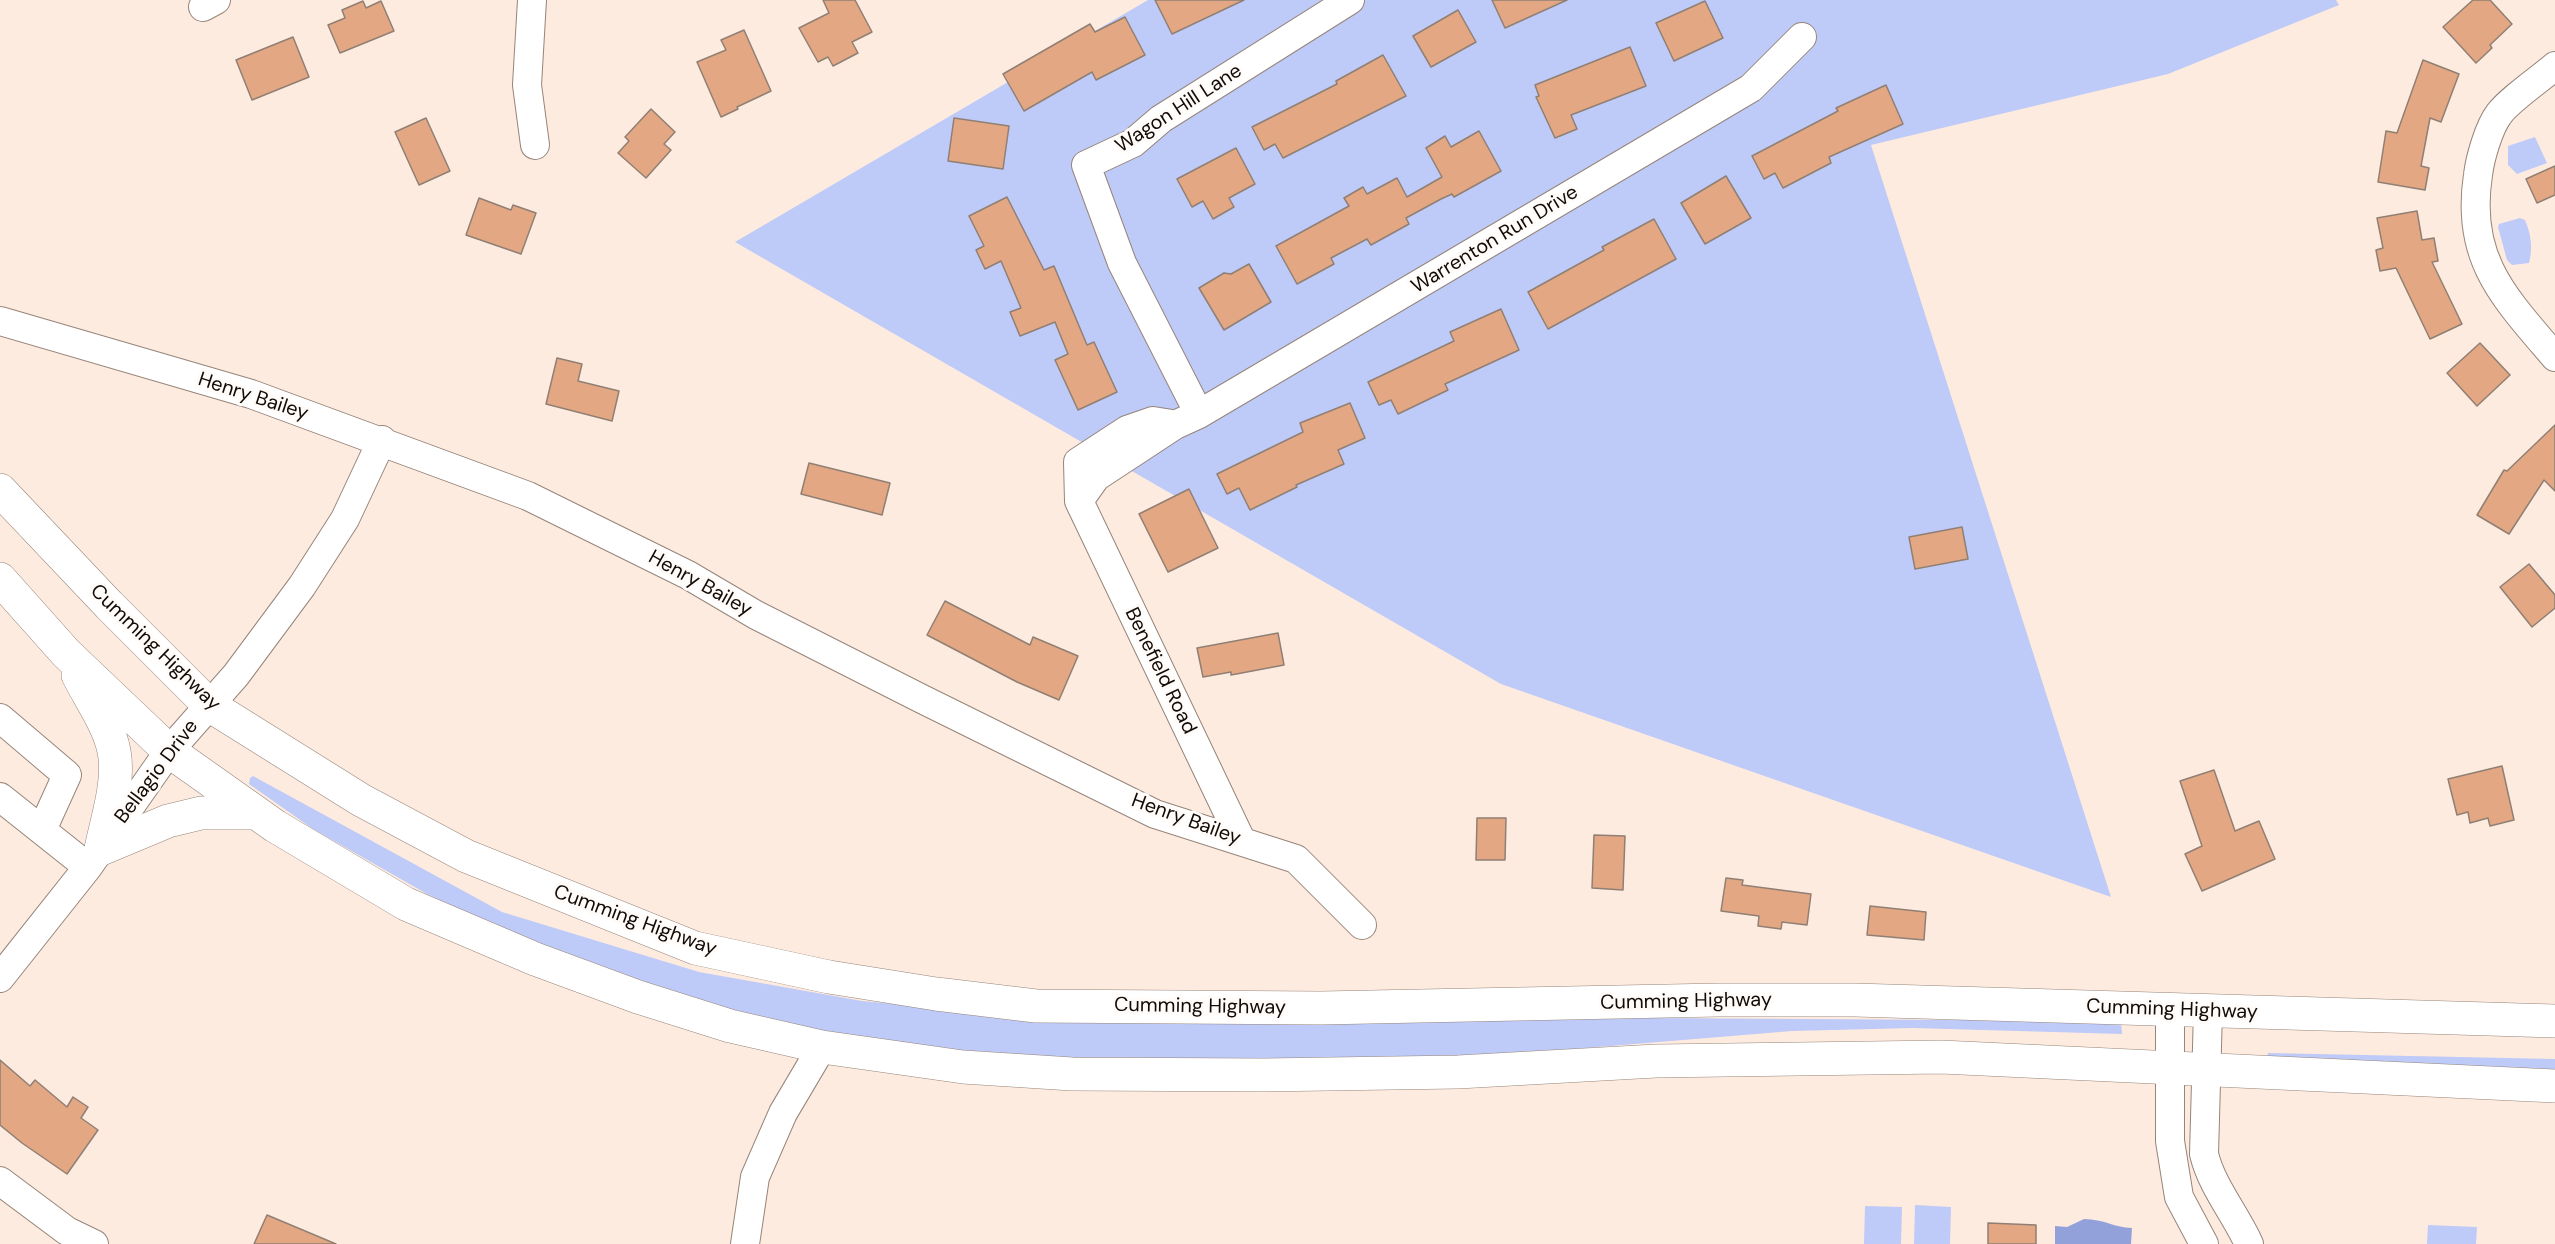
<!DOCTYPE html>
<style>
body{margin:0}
canvas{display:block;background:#feebdf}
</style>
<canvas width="2555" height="1244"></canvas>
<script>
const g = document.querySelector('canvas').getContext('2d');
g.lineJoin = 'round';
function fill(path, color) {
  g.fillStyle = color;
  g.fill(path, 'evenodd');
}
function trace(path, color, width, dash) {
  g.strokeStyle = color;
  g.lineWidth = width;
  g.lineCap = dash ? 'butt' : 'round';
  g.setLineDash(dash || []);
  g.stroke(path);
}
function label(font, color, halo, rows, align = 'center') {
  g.font = font + ' "DM Sans",sans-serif';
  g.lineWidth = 6;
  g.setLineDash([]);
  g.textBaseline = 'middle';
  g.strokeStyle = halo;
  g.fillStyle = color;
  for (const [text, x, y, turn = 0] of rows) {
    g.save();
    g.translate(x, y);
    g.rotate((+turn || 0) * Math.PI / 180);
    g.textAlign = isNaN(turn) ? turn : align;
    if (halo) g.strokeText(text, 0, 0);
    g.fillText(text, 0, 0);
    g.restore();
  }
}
fill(new Path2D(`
 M1148 0H2336L2339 5 2168 74 1871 145 2111 897 1501 684 735 242Z
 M2535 137 2547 163 2517 174 2508 165V146Z
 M2520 218 2525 220C2531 234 2533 248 2529 263L2512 265 2507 260 2498 227 2499 224Z
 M253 776 502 912 699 972 862 1001 1058 1019 1336 1016 2121 1021 2122 1034 1913 1028 1792 1031 1465 1058 1185 1061 971 1055 790 1026 697 1002 501 929 427 894 313 829 249 784 250 778Z
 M2268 1053 2555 1059V1077L2267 1065Z
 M1915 1205 1951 1207 1950 1244H1914Z
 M1865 1206 1902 1207 1901 1244H1864Z
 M2428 1225 2477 1227 2476 1244H2427Z`), '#becaf8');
fill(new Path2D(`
 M2084 1219C2104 1219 2115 1228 2132 1228L2131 1244H2055V1226L2067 1227Z`), '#93a1db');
const building = new Path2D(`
 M823 0H855L872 32 852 42 858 53 833 66 828 57 818 62 799 28 829 13Z
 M1155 0H1244L1172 34Z
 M1492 0H1567L1505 28Z
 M2473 0H2490L2512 24 2490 45 2492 48 2476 63 2443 27Z
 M363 1 366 8 381 1 394 31 340 53 328 25 345 18 342 10Z
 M1705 1 1723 38 1674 61 1656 23Z
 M1458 10 1476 42 1431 67 1413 36Z
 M1125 17 1145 55 1096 80 1092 72 1024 111 1003 74 1090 24 1095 32Z
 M744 30 771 91 737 107 738 109 721 117 697 62 726 50 721 40Z
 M293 37 309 77 252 100 236 60Z
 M1630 47 1646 86 1571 115 1577 129 1555 138 1536 97 1539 96 1535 85Z
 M1383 55 1406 96 1283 158 1275 144 1264 150 1252 127 1337 84 1336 81Z
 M2423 60 2459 74 2441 122 2430 118 2421 166 2429 168 2425 190 2378 182 2386 131 2397 133Z
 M1886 85 1903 124 1829 157 1831 163 1783 188 1775 173 1764 179 1752 156 1838 111 1836 108Z
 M651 109 675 132 664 144 671 150 646 178 618 153 629 141 625 137Z
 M426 118 450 171 419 185 395 132Z
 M954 118 1009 126 1003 169 948 161Z
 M1479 131 1501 171 1454 197 1452 194 1441 199 1406 218 1409 224 1371 245 1367 239 1331 258 1334 264 1297 284 1276 246 1349 206 1344 198 1363 187 1367 194 1397 178 1407 197 1442 177 1426 148 1445 136 1451 147Z
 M1236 148 1255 184 1229 198 1234 207 1213 219 1203 201 1192 207 1177 179Z
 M2555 166V195L2537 203 2526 179Z
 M1726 176 1751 218 1705 244 1681 203Z
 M1007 197 1044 270 1054 266 1087 345 1094 342 1117 392 1078 410 1055 360 1068 354 1055 322 1020 336 1010 312 1021 308 1001 261 985 269 976 250 984 246 969 216Z
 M479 198 511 210 513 205 536 213 521 254 466 235Z
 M2417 211 2422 240 2434 238 2438 261 2432 262 2462 324 2430 339 2396 268 2380 271 2376 250 2383 248 2377 218Z
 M1654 219 1676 259 1548 329 1528 292 1604 250 1602 247Z
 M1249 264 1271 302 1224 330 1199 288 1224 273 1231 274Z
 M1501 309 1519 350 1445 384 1448 390 1398 414 1391 400 1379 405 1368 382 1454 341 1450 332Z
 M2480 343 2510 375 2477 406 2447 373Z
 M557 358 582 364 578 381 619 391 612 421 546 404Z
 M1350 403 1365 438 1338 450 1344 464 1296 485 1297 487 1250 510 1239 488 1227 494 1217 474 1303 432 1300 423Z
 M2555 425V491L2544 480 2509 534 2477 515 2504 470 2507 471Z
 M809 463 890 483 882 515 801 494Z
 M1189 489 1218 548 1168 572 1139 514Z
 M1962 527 1968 559 1915 569 1909 537Z
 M2529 564 2555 595V608L2532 627 2500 587Z
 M945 601 1030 645 1033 637 1078 656 1059 700 1017 682 927 635Z
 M1278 633 1284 665 1231 675V672L1203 677 1197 648Z
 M2502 766 2514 820 2490 826 2488 818 2470 823 2468 812 2457 815 2448 779Z
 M2214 770 2235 831 2259 821 2275 859 2202 891 2185 854 2202 846 2180 781Z
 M1477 818H1506L1505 860H1476Z
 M1594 835 1625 836 1623 890 1592 888Z
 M1726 878 1743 880 1742 885 1811 894 1807 925 1782 922 1781 929 1758 926 1759 916 1721 911Z
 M1870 906 1926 912 1924 940 1867 935Z
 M0 1060 30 1086 35 1080 67 1107 73 1097 88 1107 81 1118 98 1130 67 1174 22 1143 0 1125Z
 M267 1215 336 1244H254Z
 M1988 1223 2036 1225V1244H1988Z`);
fill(building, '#e3a883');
trace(building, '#907f74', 1.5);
const minor = new Path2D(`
 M532 0 527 85 535 145
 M203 7 216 0
 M2555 66C2540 79 2509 100 2499 114 2489 127 2480 158 2478 175 2465 259 2504 297 2555 357
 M0 321 251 394 528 496 688 575 756 615 924 700 1155 814 1296 859 1362 925
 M1199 414 1122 263 1086 165 1133 143 1161 119 1350 0
 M1172 424 1153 421 1127 430 1078 462 1079 501 1241 840
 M1079 501 1096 477 1175 425 1199 414 1751 88 1802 37
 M0 718 67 775 42 830
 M0 797 88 867
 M0 978 88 867 169 751 236 675 302 586 345 519 382 440
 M2170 1009V1141L2179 1197 2204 1244
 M2208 1011 2204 1154C2212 1187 2235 1213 2249 1244
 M0 1181 67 1231 94 1244
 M745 1244 755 1177 783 1113 822 1047`);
const highway = new Path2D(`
 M0 490 109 605 209 705 361 800 466 856 695 948 829 977 936 994 1036 1006 1321 1008 1718 1000H1855L2555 1021
 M0 579 66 653 169 751 275 826 406 904 535 959 638 997 730 1026 822 1047 963 1067 1072 1074 1264 1075 1458 1072 1656 1061 1941 1057 2555 1086
 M78 675C90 699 109 725 114 751 120 782 107 819 101 849
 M101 849 168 821 201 813H256`);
trace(minor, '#96857a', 30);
trace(highway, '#96857a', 34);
trace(minor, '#fff', 28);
trace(highway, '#fff', 33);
label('20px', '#110b07', '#fffbf9', [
 ["Wagon Hill Lane",1179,109,-33],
 ["Warrenton Run Drive",1495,240,-31],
 ["Henry Bailey",253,397,18],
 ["Henry Bailey",700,584,29],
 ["Cumming Highway",155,648,44],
 ["Benefield Road",1160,671,64],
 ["Bellagio Drive",157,772,-53],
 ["Henry Bailey",1186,820,20],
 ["Cumming Highway",635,921,20],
 ["Cumming Highway",1686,1002,-1],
 ["Cumming Highway",1200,1007,1],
 ["Cumming Highway",2172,1010,2]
]);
</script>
